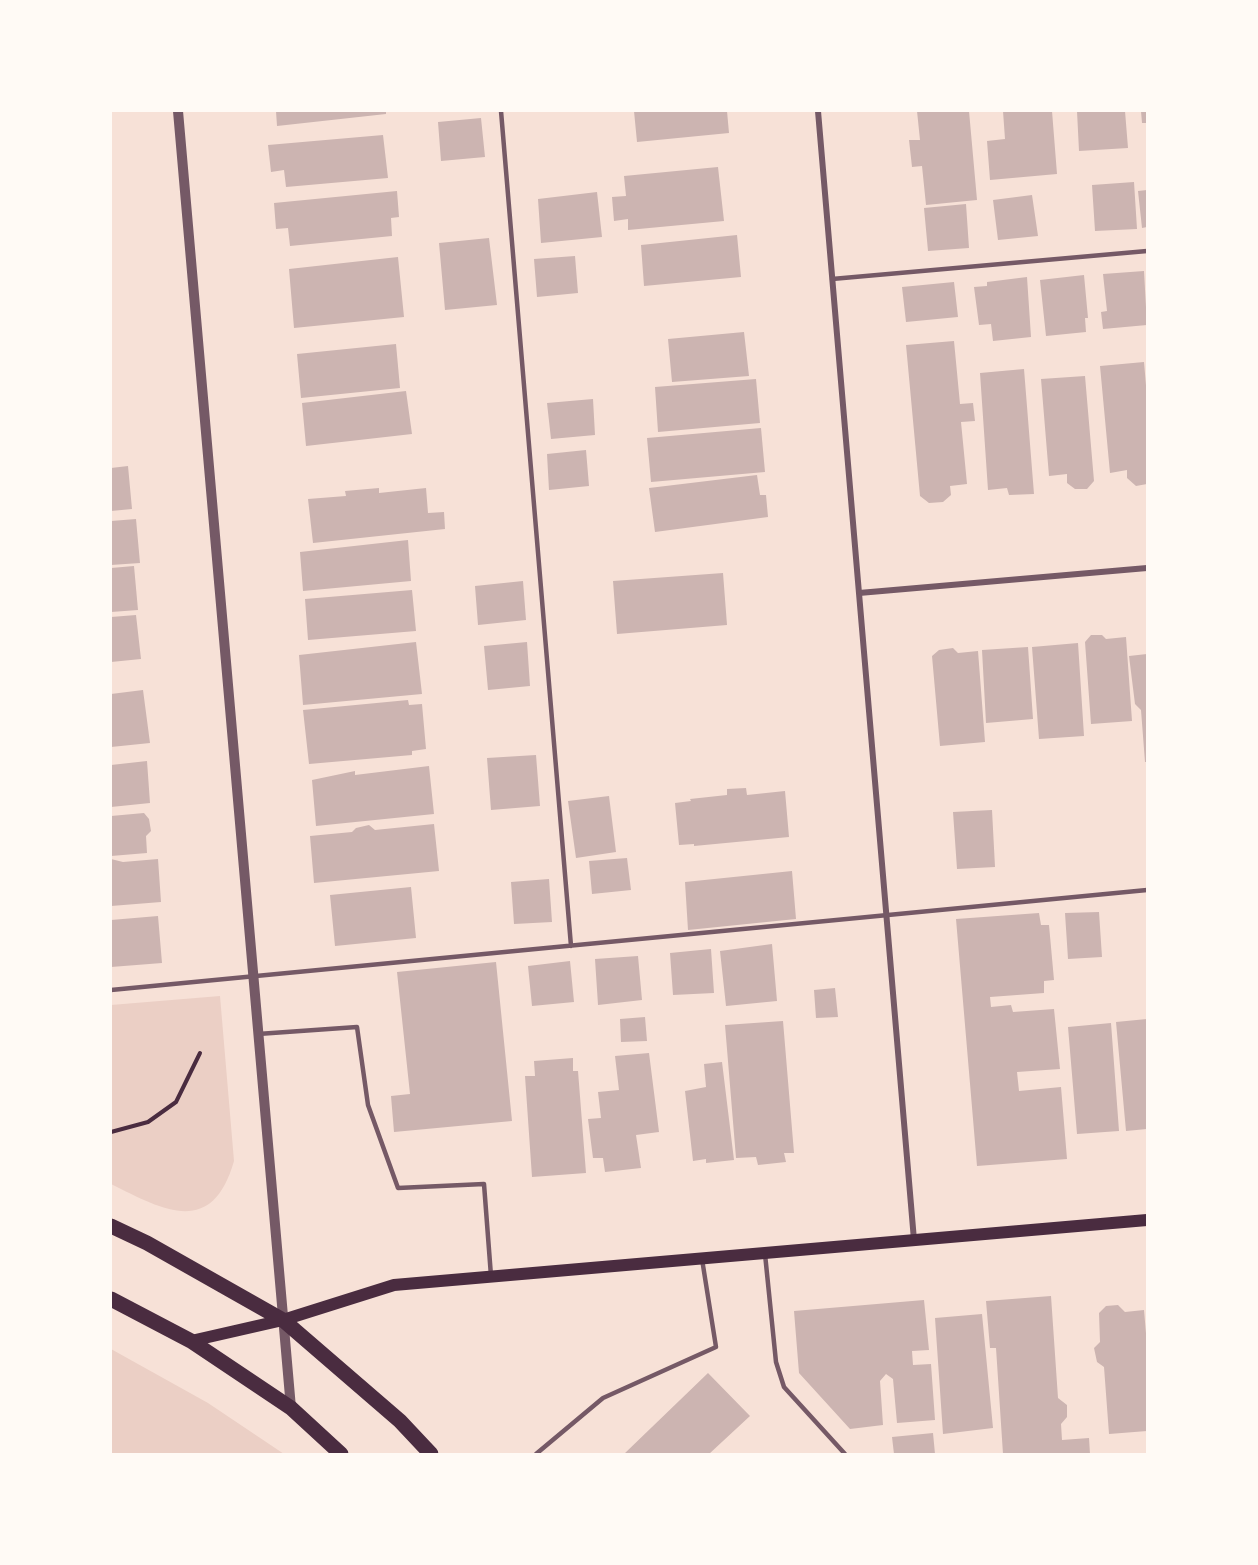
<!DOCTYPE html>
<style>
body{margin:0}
#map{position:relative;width:1258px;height:1565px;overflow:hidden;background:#f7e1d7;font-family:Commissioner,sans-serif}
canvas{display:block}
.frame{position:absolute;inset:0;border:112px solid #fffaf5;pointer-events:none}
</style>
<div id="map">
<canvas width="1258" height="1565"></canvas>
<div class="frame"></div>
</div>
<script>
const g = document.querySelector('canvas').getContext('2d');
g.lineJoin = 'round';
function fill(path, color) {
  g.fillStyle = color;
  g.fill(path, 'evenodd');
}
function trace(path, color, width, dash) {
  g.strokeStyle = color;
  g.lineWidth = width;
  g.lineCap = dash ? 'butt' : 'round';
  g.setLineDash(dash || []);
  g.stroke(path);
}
fill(new Path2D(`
 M220 996 234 1161C212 1238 163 1210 111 1184V1005Z
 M111 1349 208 1403 284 1454H111Z`), '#ebcfc5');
fill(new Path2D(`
 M276 111H386V114L277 126Z
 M634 111H727L729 133 637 142Z
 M917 111H969L977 200 926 205 922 166 912 167 909 140H920Z
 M1003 111H1052L1057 174 990 180 987 141 1005 139Z
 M1077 111H1125L1128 148 1079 151Z
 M1141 111H1147V123H1142Z
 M481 118 485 157 441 161 438 122Z
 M383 135 388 178 286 187 284 170 271 172 268 145Z
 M718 167 724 221 628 230V219L614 221 612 197 626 196 624 176Z
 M1134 182 1137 229 1095 231 1092 185Z
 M1147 190V227L1142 228 1138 191Z
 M397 191 399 217 391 218 392 236 290 246 288 228 276 229 274 203Z
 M597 192 602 237 541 243 538 199Z
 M1032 195 1038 236 998 240 993 200Z
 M966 204 969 248 928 251 924 208Z
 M737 235 741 277 644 286 641 245Z
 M489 238 497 305 445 310 439 243Z
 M575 256 578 293 537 297 534 259Z
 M398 257 404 317 294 328 289 269Z
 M1144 271 1147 325 1103 329 1101 312 1107 311 1103 274Z
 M1084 275 1088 318H1085L1086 332 1046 336 1040 280Z
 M1027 277 1031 337 993 341 991 324 979 325 974 287 987 286V282Z
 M954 282 958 317 906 322 902 287Z
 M744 332 749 376 672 382 668 339Z
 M954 341 960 404 973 403 975 421 961 422 967 484 950 486 951 495 943 502 929 503 920 496 906 345Z
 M396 344 400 388 301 398 297 354Z
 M1144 362 1147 397V484L1136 486 1127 478V470L1110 473 1100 366Z
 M1024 369 1034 494 1009 495 1007 488 988 490 980 373Z
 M1085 376 1094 481 1087 489H1075L1067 483V474L1049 476 1041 379Z
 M756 379 760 423 658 432 655 387Z
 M406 391 412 434 306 446 302 403Z
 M593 399 595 435 551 439 547 403Z
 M761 428 765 472 651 482 647 438Z
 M586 450 589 486 549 490 547 454Z
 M128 466 132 509 111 511V468Z
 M757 475 760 495H766L768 517 655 532 649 488Z
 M379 488V493L426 488 428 513 444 512 445 529 313 543 308 499 346 496 345 491Z
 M136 519 140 563 111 565V521Z
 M408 540 411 581 303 591 300 552Z
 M134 566 138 610 111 612V568Z
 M723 573 727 625 617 634 613 581Z
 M523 581 526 620 478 625 475 586Z
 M412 590 416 631 308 640 305 599Z
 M136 615 141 659 111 662V617Z
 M1091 635H1102L1106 639 1126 637 1132 721 1091 724 1085 642Z
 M416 642 422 694 303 705 299 655Z
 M527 642 530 686 488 690 484 646Z
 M1078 643 1084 736 1039 739 1032 647Z
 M1028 647 1033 719 986 723 982 650Z
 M953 648 958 653 978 651 985 742 940 746 932 656 939 650Z
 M1147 654V762H1145L1141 710 1135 704 1129 656Z
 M143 690 150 743 111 747V694Z
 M408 700 409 705 422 704 426 749 412 751V755L309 764 303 710Z
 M536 755 540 806 491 810 487 758Z
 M147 761 150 803 111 807V765Z
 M429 766 434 814 316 826 312 780 355 771V775Z
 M746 788 747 795 785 791 789 837 694 846V844L679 845 675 803 691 801 690 799 727 795V789Z
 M609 796 616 852 576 858 568 801Z
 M992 810 995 867 957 869 953 812Z
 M144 813 149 819 151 831 146 836 147 853 111 856V816Z
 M434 824 439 871 314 883 310 836 352 832 356 828 369 825 375 830Z
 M627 858 631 890 592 894 589 861Z
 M111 859 123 862 158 859 161 902 111 906Z
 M792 871 796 919 688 930 685 882Z
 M549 879 552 922 514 924 511 882Z
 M411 887 416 938 335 946 330 895Z
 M1099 912 1102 957 1068 959 1065 913Z
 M1039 913 1041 925H1049L1054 980 1044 981V993L990 997 991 1007 1011 1005 1013 1012 1054 1009 1060 1069 1017 1072 1019 1091 1061 1087 1067 1159 977 1166 956 919Z
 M158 916 162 963 111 967V920Z
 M772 944 777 1001 726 1006 720 951Z
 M711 949 714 993 673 995 670 953Z
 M638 956 642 1000 598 1005 595 959Z
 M570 961 574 1002 532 1006 528 966Z
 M496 962 512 1121 394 1132 391 1096 410 1094 397 972Z
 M835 988 838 1017 816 1018 814 990Z
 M645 1017 647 1041 621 1042 620 1019Z
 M1147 1019V1129L1126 1131 1116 1022Z
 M783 1021 794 1153H784L786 1162 758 1165 756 1157 736 1158 725 1025Z
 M1111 1023 1119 1131 1077 1134 1068 1027Z
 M649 1053 659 1132 636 1135 641 1168 605 1172 603 1158H593L588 1119 601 1118 598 1092 619 1090 615 1056Z
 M573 1058V1071H578L586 1173 532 1177 525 1076H535L534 1061Z
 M722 1062 734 1160 706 1163V1159L693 1161 685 1091 706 1087 704 1064Z
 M1051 1296 1058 1398 1067 1405V1417L1061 1424 1062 1440 1089 1438 1090 1454H1003L996 1348H990L986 1301Z
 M924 1300 929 1350 912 1351 913 1365 931 1364 935 1420 897 1423 893 1379 886 1374 880 1381 883 1425 850 1429 799 1373 794 1311Z
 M1118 1305 1125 1312 1144 1310 1147 1345V1431L1109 1434 1104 1367 1097 1362 1094 1348 1100 1342 1099 1313 1106 1306Z
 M982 1314 993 1428 943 1434 935 1318Z
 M708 1373 750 1416 709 1454H624Z
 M933 1433 935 1454H894L892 1437Z`), '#ccb4b1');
trace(new Path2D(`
 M111 1132 148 1122 176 1102 200 1053`), '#4a2c40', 4);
trace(new Path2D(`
 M501 111 571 946
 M832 279 1147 251
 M111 990 1147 890
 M258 1034 357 1027 368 1105 398 1188 484 1184 491 1276
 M765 1254 776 1362 784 1387 845 1454
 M536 1454 603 1398 716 1347 702 1259`), '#755966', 4.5);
trace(new Path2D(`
 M818 111 914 1240
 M859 593 1147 568`), '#755966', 6);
trace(new Path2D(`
 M178 111 291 1408`), '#755966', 10);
trace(new Path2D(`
 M191 1341 283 1320 394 1285 1147 1220`), '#4a2c40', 12);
trace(new Path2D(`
 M111 1226 147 1243 283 1320 400 1421 431 1454
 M111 1299 191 1341 291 1408 341 1454`), '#4a2c40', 15);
</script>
